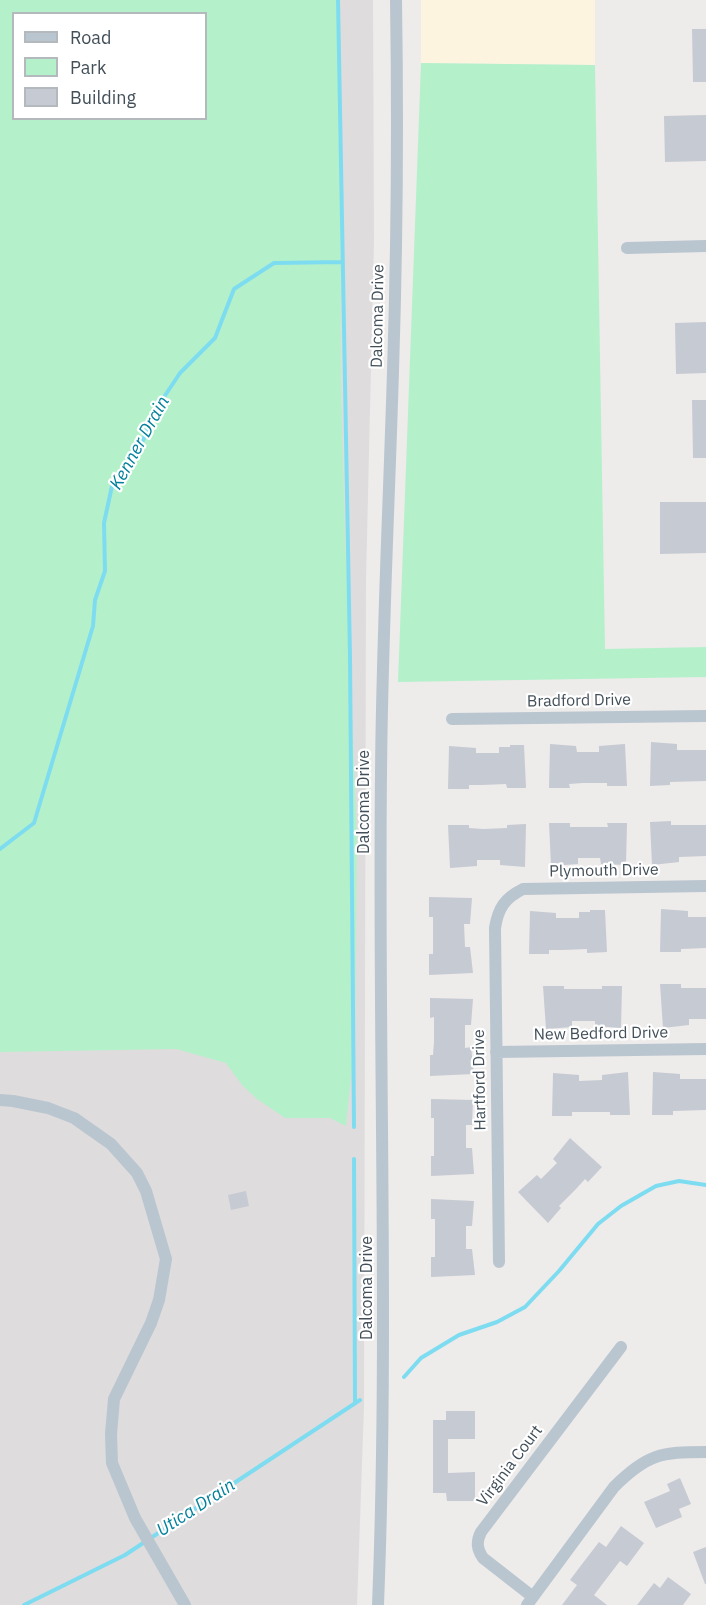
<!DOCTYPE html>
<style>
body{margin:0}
#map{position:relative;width:706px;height:1605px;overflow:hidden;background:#eeebeb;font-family:"IBM Plex Sans",sans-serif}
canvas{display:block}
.legend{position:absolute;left:12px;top:12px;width:195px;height:108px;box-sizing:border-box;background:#fff;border:2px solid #b3b9bd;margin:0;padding:8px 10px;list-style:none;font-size:18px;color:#424f59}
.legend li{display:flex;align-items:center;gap:12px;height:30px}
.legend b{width:30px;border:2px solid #b3b9bd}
</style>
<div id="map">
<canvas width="706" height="1605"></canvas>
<ul class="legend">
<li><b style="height:8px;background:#bac6cf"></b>Road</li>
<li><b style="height:16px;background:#b4f1ca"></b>Park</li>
<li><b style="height:16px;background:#c6cad2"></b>Building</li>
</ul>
</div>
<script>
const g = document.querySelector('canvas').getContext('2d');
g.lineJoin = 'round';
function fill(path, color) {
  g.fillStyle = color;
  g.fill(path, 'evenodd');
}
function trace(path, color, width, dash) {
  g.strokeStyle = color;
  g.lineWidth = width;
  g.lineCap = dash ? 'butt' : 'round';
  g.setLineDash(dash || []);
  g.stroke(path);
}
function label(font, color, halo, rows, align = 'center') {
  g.font = font + ' "IBM Plex Sans",sans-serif';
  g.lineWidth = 4.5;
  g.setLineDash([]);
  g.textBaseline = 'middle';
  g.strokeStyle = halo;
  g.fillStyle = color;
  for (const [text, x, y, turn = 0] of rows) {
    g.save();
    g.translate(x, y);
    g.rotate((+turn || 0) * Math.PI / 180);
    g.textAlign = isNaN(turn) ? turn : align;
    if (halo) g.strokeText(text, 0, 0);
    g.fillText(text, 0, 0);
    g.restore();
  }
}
fill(new Path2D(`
 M421 0H595V65L421 63Z`), '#fdf4e0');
fill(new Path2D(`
 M0 0H373L374 239 366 580 364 1407 357 1605H0ZM14 14H206V118H14Z`), '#dfdcdd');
fill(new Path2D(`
 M0 0H340L341 384 345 539 357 840 355 1037 346 1126 330 1118H285L257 1099 242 1085 226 1063 176 1049 0 1052ZM14 14H206V118H14Z
 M421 63 595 65 605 649 706 647V677L398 682Z`), '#b4f1ca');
trace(new Path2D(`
 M338 0 350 657 354 1127
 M0 849 34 823 93 626 95 600 105 571 104 523 112 486 138 452 156 409 180 373 215 338 234 289 274 263 342 262
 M354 1159 355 1403
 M404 1377 421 1358 459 1335 497 1322 525 1307 559 1271 598 1224 621 1206 656 1186 679 1181 706 1185
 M24 1605 125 1555 360 1400`), '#7edcf1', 4);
fill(new Path2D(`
 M692 29H706V82H693Z
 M706 115V161L665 162 664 116Z
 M706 322V373L676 374 675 323Z
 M692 400H706V458H693Z
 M660 502H706V553L660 554Z
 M651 742 677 744V750H706V781L670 782V785L650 786Z
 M550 744 576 746 577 752H599V746L625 744 627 786H607V783H583L569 784 570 788H549Z
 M510 745H524L526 788H507L506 784 482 785H469V789H448L449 746 476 748V753H499V747H510Z
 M671 821V825H706V856L679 857V862L652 865 650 822Z
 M549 823H570V827H608L607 823H627L626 865 601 864 600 858H578V864L551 866Z
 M526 824 525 867 500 865V860H477V866L450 868 448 825H469V828L483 829 507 828V825Z
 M429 897 472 898 470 924H464L465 947H470L473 973 429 975V954H433V917H429Z
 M661 909 688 911V917H706V948L681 949V952H660Z
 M590 910H605L607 952 587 953V949L563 950H549V954H529L530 911 556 913V918H579V912H590Z
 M660 984H681V988H706V1019H689V1025L663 1028Z
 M543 986H564V989H602V986H622L621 1028 595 1026V1021H572V1027L546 1029Z
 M430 998 473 999 471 1025H465V1048L471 1047 474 1074 430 1076V1055H433L434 1042V1017L430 1018Z
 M628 1072 630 1115H610V1112H572V1116H552L553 1073 579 1075V1081L602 1080V1075Z
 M653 1072 680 1074V1079H706V1110L673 1111V1115H652Z
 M431 1099 473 1100 472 1125H466V1148H472L474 1174 431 1176V1156H434V1118H431Z
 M570 1138 602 1167 588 1182 585 1179 576 1189 559 1206 561 1208 548 1223 518 1192 537 1175 541 1179 557 1163 553 1159Z
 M246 1191 249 1206 231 1210 228 1195Z
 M431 1199 474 1201 472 1226H466V1249H472L475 1275 431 1277V1257H435V1219H431Z
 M446 1411H475V1439H448V1473L475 1472V1501H447L446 1493H433V1420H446Z
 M680 1478 691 1504 679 1509 682 1517 656 1528 644 1502 670 1491 667 1484Z
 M621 1526 644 1543 627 1566 620 1561 594 1595 607 1605H562L577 1585 570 1580 579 1568 599 1542 606 1547Z
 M706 1547V1584H705L693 1552Z
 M668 1577 691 1594 683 1605H637L654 1583 660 1588Z`), '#c6cad2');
trace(new Path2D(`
 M627 248 706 246
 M452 719 706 716
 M496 1052 706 1049
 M0 1100 13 1101 48 1108 74 1118 111 1144 137 1173 146 1191 166 1259 159 1300 151 1323 114 1399 111 1434 112 1463 135 1518 185 1605
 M499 1262 495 928C498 908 505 898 523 889L706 886
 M533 1597 483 1558C477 1549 476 1542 481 1532L621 1347
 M378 1605C389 1328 378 1051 381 774 382 640 389 506 393 371 397 247 398 124 396 0
 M527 1605 614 1487C647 1454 661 1452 706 1452`), '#bac6cf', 12);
label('16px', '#424f59', '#fff', [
 ["Dalcoma Drive",378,316,-89],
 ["Bradford Drive",579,701,-1],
 ["Dalcoma Drive",364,802,-90],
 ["Plymouth Drive",604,871,-1],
 ["New Bedford Drive",601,1034,-1],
 ["Hartford Drive",480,1080,-91],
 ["Dalcoma Drive",367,1288,-90],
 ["Virginia Court",510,1466,-53]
]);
label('italic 18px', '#04819c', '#fff', [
 ["Kenner Drain",140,443,-61],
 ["Utica Drain",196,1508,-33]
]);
</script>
